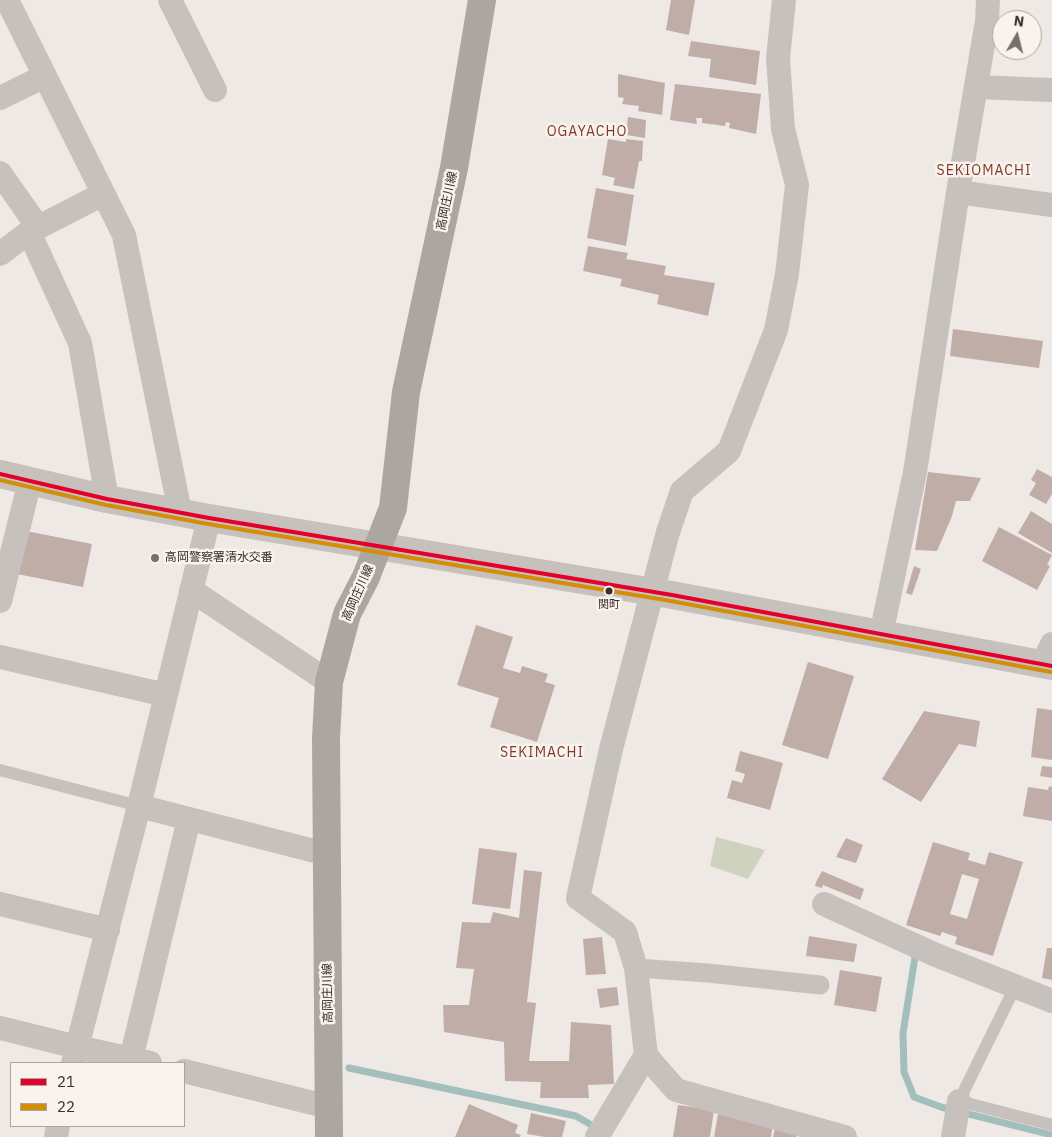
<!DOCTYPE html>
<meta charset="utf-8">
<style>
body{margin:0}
#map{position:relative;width:1052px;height:1137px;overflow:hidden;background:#eee9e5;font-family:"IBM Plex Sans",sans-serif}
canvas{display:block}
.legend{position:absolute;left:10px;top:1062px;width:175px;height:65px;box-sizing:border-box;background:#f9f3ed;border:1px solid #aca49f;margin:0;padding:6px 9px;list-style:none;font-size:15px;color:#382e2b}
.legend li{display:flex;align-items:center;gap:10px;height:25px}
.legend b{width:25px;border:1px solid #aca49f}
.north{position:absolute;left:992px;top:10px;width:50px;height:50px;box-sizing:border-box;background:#f9f3ed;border:1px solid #aca49f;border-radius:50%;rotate:8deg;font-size:14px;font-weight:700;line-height:20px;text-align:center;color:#382e2b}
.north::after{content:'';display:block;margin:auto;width:18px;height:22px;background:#786f6c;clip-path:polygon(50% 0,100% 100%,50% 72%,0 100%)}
</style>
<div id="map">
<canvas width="1052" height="1137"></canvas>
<ul class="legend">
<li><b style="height:6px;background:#e4002b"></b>21</li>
<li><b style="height:6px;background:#d18e09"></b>22</li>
</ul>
<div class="north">N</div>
</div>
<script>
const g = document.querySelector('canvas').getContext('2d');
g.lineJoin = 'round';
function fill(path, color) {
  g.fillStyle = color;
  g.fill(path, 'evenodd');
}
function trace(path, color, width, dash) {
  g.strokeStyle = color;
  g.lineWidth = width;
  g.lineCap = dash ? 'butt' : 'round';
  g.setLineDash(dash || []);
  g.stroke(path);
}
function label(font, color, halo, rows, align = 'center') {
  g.font = font + ' "IBM Plex Sans","Noto Sans JP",sans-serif';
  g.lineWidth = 5;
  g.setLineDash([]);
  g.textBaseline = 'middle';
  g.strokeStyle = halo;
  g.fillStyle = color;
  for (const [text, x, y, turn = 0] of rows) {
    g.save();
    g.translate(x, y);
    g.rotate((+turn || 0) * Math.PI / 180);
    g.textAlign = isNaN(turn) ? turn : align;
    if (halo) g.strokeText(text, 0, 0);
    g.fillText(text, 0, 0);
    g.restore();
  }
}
fill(new Path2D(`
 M716 837 765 850 748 879 710 866Z`), '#d0d2c0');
trace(new Path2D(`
 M915 957 903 1033 904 1072 914 1097 941 1107 1052 1135
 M349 1068 576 1116 598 1129`), '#a2bfbc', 7);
fill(new Path2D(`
 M671 0H695L689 35 666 30Z
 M691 41 760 51 756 85 709 77 711 59 688 56Z
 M618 74 665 83 662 115 638 111 639 106 622 104 624 98 618 97Z
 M675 84 761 94 756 134 729 128 730 123 726 122 725 126 702 123V118H696L697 124 670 120Z
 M628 117 646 120 645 138 626 135Z
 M608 139 626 142V139L643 141 642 161H639L634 189 613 185 615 178 602 175Z
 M596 188 634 195 626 246 587 238Z
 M588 246 628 253 626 259 666 266 664 275 715 283 708 316 657 304 659 295 620 286 622 279 583 271Z
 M953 329 1043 341 1039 368 950 356Z
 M1037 469 1052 477V494L1046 504 1029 495 1036 483 1031 480Z
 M928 472 981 478 970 501H956L952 516 937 551 915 550Z
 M1031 511 1052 524V553L1018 533Z
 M999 527 1052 555 1047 565 1050 566 1037 590 982 561Z
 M26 531 92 544 83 587 17 574Z
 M914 566 921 569 912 595 906 593Z
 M476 625 513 637 503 668 520 673 522 666 548 674 545 682 555 685 537 742 490 727 499 698 457 685Z
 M808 662 854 676 828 759 782 745Z
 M1037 708 1052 710V760L1031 757Z
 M924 711 980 721 976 747 959 744 921 802 882 779Z
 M740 751 783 763 770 810 727 798 732 780 742 783 745 774 735 771Z
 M1042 766 1052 767V778L1040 776Z
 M1049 786 1052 787V821L1023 816 1028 787 1048 790Z
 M846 838 863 845 856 863 836 857Z
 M933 842 970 853 968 860 985 865 989 852 1023 862 993 956 955 944 957 937 942 932 940 936 906 925ZM962 874 979 879 967 919 950 914Z
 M479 848 517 853 510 909 472 904Z
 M524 870 542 872 527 1002 536 1003 529 1061H569L571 1022 611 1025 614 1084 588 1085 589 1098H540L541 1082 505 1081 504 1042 444 1032 443 1005H469L474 969 456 968 462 922 490 923 493 912 519 918Z
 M822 871 864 889 860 900 823 885 822 888 815 886 816 882Z
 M809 936 857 944 854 962 806 956Z
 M602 937 606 974 586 975 583 939Z
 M1047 948H1052V980L1042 978Z
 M840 970 882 977 876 1012 834 1005Z
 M617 987 619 1005 600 1008 597 989Z
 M469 1104 518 1125 515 1133 521 1135 520 1137H455Z
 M678 1105 714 1110 710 1137H673Z
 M531 1113 566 1121 562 1137H545L527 1134Z
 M718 1114 773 1124 771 1137H714Z
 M775 1129 797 1134 796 1137H773Z`), '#c0ada8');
trace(new Path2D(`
 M0 770 139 806
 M1015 987 959 1101 1052 1125`), '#c7c1bd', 12);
trace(new Path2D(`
 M636 968 708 973 820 985`), '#c7c1bd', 19);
trace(new Path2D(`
 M7 0 124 235 180 512
 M170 0 215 90
 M784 0 778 58 783 129 797 185 787 274 776 330 729 451 682 491 668 532 611 749 578 898 625 932 636 968 646 1055 654 1065 676 1090 845 1137
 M976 87 1052 90
 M0 98 45 76
 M0 173 38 227
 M958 192 1052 205
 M29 232 80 343 107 499
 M0 254 29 232 103 194
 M191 590 329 682
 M0 601 30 481
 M881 635 915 472 958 192 987 21 988 0
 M0 657 166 695
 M1042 664 1052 644
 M139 806 326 854
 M0 904 108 930
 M824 904 936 955 1052 1001
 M0 1028 77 1047 150 1063
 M131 1059 189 819
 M73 1063 139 806 209 518
 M184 1071 329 1107
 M56 1137 58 1126
 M597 1137 646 1055
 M953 1137 959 1101`), '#c7c1bd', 24);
trace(new Path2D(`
 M0 474 107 499 209 518 672 595 1052 666`), '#c7c1bd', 28);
trace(new Path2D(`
 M329 1137 326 738 329 682 347 614 366 577 393 508 406 392 454 168 482 0`), '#aca6a2', 28);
trace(new Path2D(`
 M0 474 107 499 209 518 672 595 1052 666`), '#e4002b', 4);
trace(new Path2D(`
 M0 480 106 505 208 524 671 601 1051 672`), '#d18e09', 4);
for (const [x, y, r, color] of [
 [155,558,5,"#786f6c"],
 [609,591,4.5,"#382e2b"]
]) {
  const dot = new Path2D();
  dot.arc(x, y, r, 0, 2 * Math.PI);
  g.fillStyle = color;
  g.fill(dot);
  trace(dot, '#f9f3ed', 2);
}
label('11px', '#382e2b', '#f9f3ed', [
 ["関町",609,605]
]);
label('12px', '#382e2b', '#f9f3ed', [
 ["高岡庄川線",447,201,-78],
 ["高岡庄川線",358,593,-66],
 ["高岡庄川線",328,993,-91]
]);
label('12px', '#382e2b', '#f9f3ed', [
 ["高岡警察署清水交番",165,558]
], 'left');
g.letterSpacing = '1px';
label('14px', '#81382a', '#f9f3ed', [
 ["OGAYACHO",587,132],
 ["SEKIOMACHI",984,171],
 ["SEKIMACHI",542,753]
]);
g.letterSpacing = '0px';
</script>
